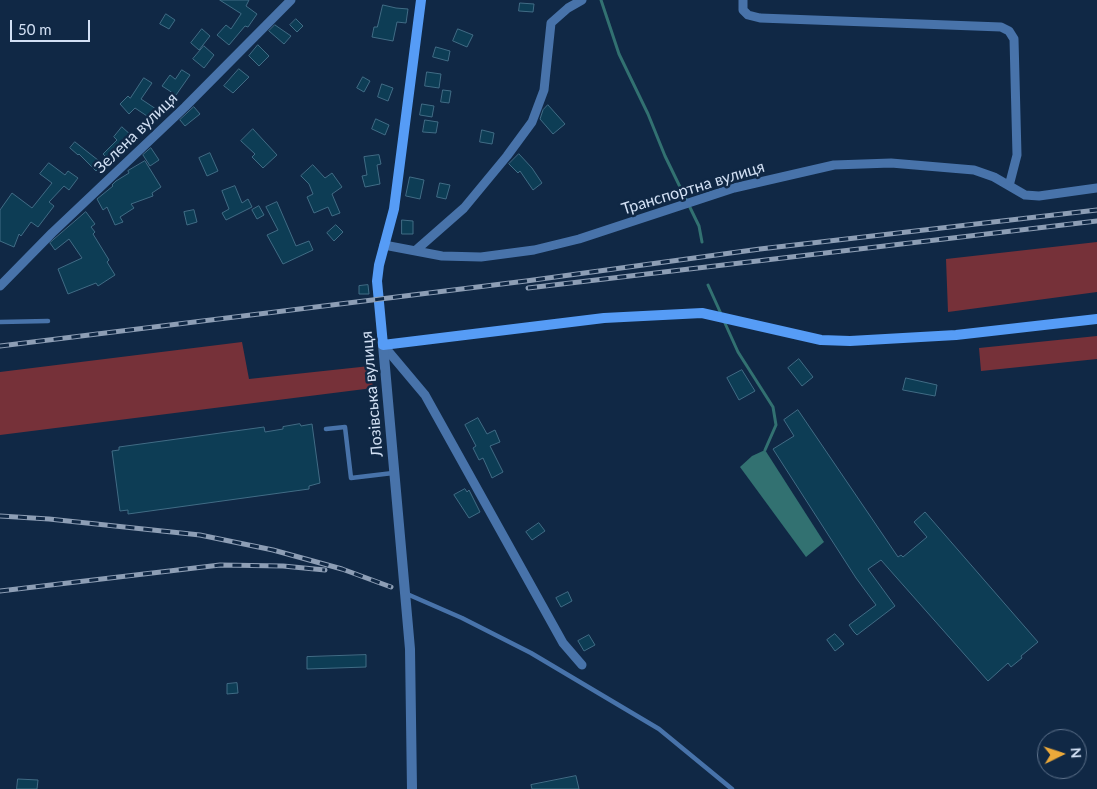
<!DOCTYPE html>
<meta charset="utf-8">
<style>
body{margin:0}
#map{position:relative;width:1097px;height:789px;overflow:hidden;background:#102845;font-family:Lato,sans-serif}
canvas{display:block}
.north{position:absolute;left:1037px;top:729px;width:50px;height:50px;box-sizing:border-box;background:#102845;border:1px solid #5e728b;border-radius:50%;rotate:86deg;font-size:14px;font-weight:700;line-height:20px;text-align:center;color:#d2e0f4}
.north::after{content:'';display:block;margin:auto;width:18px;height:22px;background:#eca93a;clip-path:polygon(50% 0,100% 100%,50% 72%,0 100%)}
.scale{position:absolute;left:10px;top:20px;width:80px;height:22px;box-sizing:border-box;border:2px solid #d2e0f4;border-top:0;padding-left:6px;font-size:15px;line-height:18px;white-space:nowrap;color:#d2e0f4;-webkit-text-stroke:4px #102845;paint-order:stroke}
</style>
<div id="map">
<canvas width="1097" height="789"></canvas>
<div class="north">N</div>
<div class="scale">50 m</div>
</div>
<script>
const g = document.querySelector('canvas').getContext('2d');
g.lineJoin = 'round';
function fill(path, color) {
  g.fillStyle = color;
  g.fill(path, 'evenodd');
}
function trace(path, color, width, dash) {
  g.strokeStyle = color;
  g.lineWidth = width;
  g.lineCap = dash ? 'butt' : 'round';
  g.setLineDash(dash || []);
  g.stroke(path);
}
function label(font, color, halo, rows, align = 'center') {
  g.font = font + ' Lato,sans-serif';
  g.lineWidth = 5;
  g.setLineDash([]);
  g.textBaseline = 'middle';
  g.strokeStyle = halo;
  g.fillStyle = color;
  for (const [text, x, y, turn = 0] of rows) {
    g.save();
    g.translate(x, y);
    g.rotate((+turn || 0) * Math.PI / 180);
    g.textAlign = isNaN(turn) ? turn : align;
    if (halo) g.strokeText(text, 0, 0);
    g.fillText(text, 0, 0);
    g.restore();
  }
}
fill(new Path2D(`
 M1097 242V292L948 312 946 259Z
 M1097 336V359L981 371 979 348Z
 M242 342 249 379 370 366 373 388 0 435V372Z`), '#763139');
fill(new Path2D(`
 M765 450 824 542 806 557 740 467 752 456Z`), '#327171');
trace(new Path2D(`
 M601 0 619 54 648 114 665 156 699 226 702 242
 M708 285 722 316
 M724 321 738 352 773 407 776 425 765 450`), '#327171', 3);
const building = new Path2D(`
 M220 0H249L246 6 257 14 248 27 245 26 229 45 217 35 226 25 231 29 241 14Z
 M520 3 534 4 533 12 519 11Z
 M383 5 396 8 408 9 406 23 397 22 393 41 372 37 374 27H377Z
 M166 14 175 20 169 29 160 24Z
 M296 19 303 26 297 32 290 25Z
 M275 25 291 36 284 44 269 31Z
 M202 29 210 36 199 50 191 43Z
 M458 29 473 35 467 47 453 41Z
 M258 45 269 56 259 66 249 56Z
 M204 46 214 55 204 68 193 59Z
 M436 47 450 51 448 61 433 57Z
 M239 69 249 77 233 93 224 86Z
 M182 70 190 75 176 95 162 86 170 75 175 79Z
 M427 72 441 74 439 88 425 86Z
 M363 77 370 81 364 92 357 88Z
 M144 78 152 83 141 99 156 109 150 118 135 108 129 114 120 104 128 96 130 98Z
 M382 84 393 88 388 101 378 97Z
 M443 90 451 91 449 103 441 102Z
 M422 104 434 106 432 117 420 115Z
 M548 105 565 124 553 134 540 119 543 110Z
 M194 107 200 114 185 126 180 120Z
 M376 119 389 125 385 135 372 129Z
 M425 120 438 122 436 133 423 132Z
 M122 127 132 136 115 155 117 157 112 163 103 154 117 140 114 137Z
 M253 129 277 155 263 168 252 157 255 154 241 141Z
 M482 130 494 133 492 144 480 142Z
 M75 142 103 164 96 171 79 154 78 155 70 148Z
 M151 148 159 160 150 166 143 155Z
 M210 153 218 171 207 176 199 158Z
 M519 154 532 168 542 183 533 190 520 171 518 173 509 164Z
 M379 155 381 164 377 165 380 184 365 187 362 176 367 175 364 157Z
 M145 161 161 187 152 193 153 196 131 204 134 208 120 217 123 222 115 225 107 207 103 210 97 199 113 186 112 185 116 181 129 173 128 171Z
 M49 163 65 175 68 171 78 178 69 190 64 186 49 202 54 206 38 227 31 222 21 236 19 234 14 247 0 241V210L12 193 32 208 52 183 40 174Z
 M313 165 325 178 332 173 342 187 332 194 340 213 332 216 328 207 314 213 307 197 313 194 309 184 301 176Z
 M410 177 424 180 420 199 406 196Z
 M440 183 450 185 446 199 437 197Z
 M235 186 242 203 248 199 252 207 226 220 222 213 229 209 222 191Z
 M277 202 296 246 309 241 313 250 283 264 267 235 278 230 266 207Z
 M259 206 264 215 257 219 252 210Z
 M194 210 197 222 187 225 184 212Z
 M86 212 95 224 91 227 95 232 93 234 109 260 107 262 115 275 98 286 96 283 68 294 58 269 82 258 69 239 55 250 50 243Z
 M402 220 413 221V234H402Z
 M336 225 343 232 334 241 327 233Z
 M368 285 369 294H359V286Z
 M799 359 813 377 802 386 788 368Z
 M742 370 755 391 739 400 727 378Z
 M906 378 937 385 935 396 903 390Z
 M798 410 898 557 901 555 903 557 927 537 914 522 925 512 1038 642 1021 656 1022 658 1011 667 1008 663 988 681 881 560 868 569 895 606 857 635 854 632 849 625 876 605 856 578 773 449 794 436 784 420Z
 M478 418 487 434 495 430 500 442 490 446 503 472 492 478 483 458 479 460 473 448 476 446 465 425Z
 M300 424 301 426 312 424 320 483 309 486V489L128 514V510L120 511 112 451 119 450V447L264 427 265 432 283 429V427Z
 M465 489 467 492 469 490 480 512 469 518 454 495Z
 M539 523 545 531 532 540 526 532Z
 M568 592 572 601 561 607 556 598Z
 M835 634 844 644 835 651 827 640Z
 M589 635 595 645 584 651 578 641Z
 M366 655V667L307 669V657Z
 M237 683 238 693 227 694V684Z
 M576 776 579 789H532L531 785Z
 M18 779 38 780 37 789H17Z`);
fill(building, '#0d3d55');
trace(building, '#416c85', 1);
trace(new Path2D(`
 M0 322 48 321
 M326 429 345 427 351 478 393 473
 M407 594 462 618 531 653 659 729 732 789`), '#4873aa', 4.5);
trace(new Path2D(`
 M743 0V10L748 15 760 18 1001 27 1009 31 1014 39 1017 155 1009 186
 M384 245 442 256 481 257 534 250 579 239 734 188 834 165 891 163 974 170 994 177 1025 195 1039 196 1097 188
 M415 251 464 208 507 156 532 122 544 90 551 23 568 8 582 0
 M0 286 52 233 185 107 291 0
 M383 345 425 395 563 643 582 665`), '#4873aa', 9);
trace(new Path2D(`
 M383 345 410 649 412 789`), '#4873aa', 10);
trace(new Path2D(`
 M421 0 394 209 379 265 377 281 383 345 604 318 702 313 821 340 850 341 956 335 1097 319`), '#569cf6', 10);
const rail = new Path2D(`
 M528 288 1097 221
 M0 346 526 281 760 249 1097 210
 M0 516 49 519 200 535 273 550 342 569 391 587
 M0 591 220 565 283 566 325 570`);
trace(rail, '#8d9eb5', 5);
trace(rail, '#102845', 3, [9]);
label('16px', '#d2e0f4', '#102845', [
 ["Зелена вулиця",136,133,-44],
 ["Транспортна вулиця",693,188,-17],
 ["Лозівська вулиця",372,394,-95]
]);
</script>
